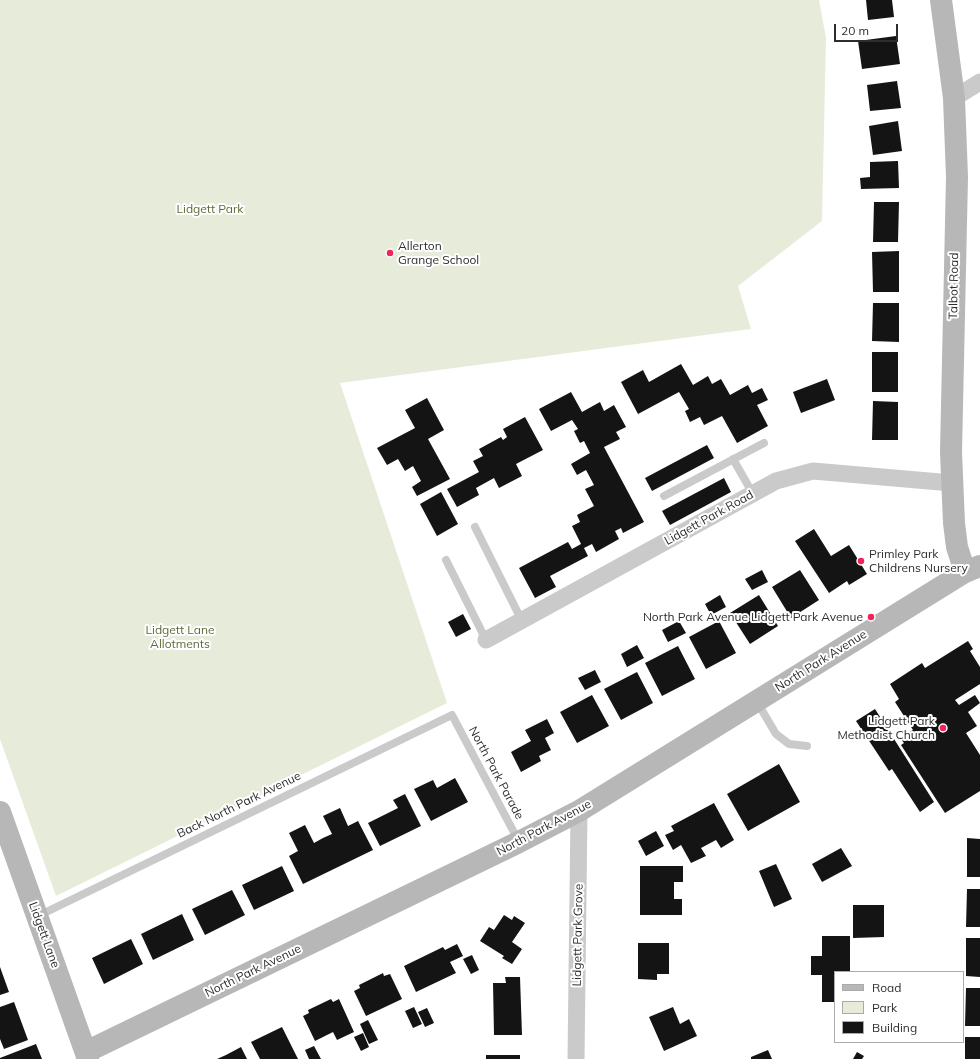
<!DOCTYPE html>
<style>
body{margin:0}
#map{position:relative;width:980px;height:1059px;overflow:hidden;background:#fff;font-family:Mulish,sans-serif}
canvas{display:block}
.legend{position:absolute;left:834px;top:971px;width:130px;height:72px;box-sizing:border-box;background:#fff;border:1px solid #ababab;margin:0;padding:5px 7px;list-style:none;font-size:12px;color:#2d2d2d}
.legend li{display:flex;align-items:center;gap:8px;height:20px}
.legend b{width:20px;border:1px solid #ababab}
.scale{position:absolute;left:834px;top:24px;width:64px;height:18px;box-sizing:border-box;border:2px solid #2d2d2d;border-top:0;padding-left:5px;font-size:12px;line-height:14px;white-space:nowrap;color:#2d2d2d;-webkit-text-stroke:3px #fff;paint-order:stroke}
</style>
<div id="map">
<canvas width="980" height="1059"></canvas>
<ul class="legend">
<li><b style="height:5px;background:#b7b7b7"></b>Road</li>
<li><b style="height:11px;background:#e7ecda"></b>Park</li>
<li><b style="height:11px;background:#141414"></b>Building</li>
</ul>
<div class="scale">20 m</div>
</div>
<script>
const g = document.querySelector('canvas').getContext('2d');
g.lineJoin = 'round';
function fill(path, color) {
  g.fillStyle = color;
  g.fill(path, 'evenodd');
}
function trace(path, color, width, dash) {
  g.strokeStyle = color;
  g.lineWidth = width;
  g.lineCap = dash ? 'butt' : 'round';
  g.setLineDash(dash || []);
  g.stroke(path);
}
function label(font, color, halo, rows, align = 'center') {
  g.font = font + ' Mulish,sans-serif';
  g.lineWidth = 4;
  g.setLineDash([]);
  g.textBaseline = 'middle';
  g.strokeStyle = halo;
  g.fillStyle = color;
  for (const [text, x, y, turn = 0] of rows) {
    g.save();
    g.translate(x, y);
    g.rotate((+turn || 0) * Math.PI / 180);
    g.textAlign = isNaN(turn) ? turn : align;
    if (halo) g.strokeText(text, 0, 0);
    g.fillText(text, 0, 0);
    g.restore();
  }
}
fill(new Path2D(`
 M0 0H819L826 38 822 221 738 286 751 329 340 383 447 703 56 896 0 739Z`), '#e7ecda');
fill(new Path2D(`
 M866 0H892L894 17 868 20Z
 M896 36 900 64 862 69 858 41Z
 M897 81 901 108 870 111 867 85Z
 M898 121 902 151 873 155 869 126Z
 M898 161 899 188 861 189 860 178 870 177V162Z
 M874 202H899L898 242H873Z
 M899 251V292H873L872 252Z
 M873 303H899V342L872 341Z
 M872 352H898V392H872Z
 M681 364 693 385 708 376 712 384 721 379 730 395 748 385 752 393 762 388 768 400 757 405 768 426 737 443 722 416 704 425 700 417 690 422 685 411 689 409 679 392 638 414 621 382 643 370 649 382Z
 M827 379 835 400 801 413 793 392Z
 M571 392 582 412 600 402 604 411 614 405 626 427 616 432 620 439 604 447 644 522 623 533 621 528 615 531 619 539 596 552 592 544 584 548 588 556 550 576 556 587 535 598 519 568 568 542 572 549 581 544 572 526 580 522 577 515 594 506 585 489 594 485 586 470 577 475 571 464 590 453 584 441 580 443 574 431 578 429 572 420 551 431 539 409Z
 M427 398 444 430 428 439 450 479 417 496 412 487 421 481 413 466 405 471 398 459 387 465 377 448 415 428 405 410Z
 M873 401 898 402V440H872Z
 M525 417 543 450 516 464 522 476 499 488 494 478 476 488 479 495 457 507 447 489 479 472 473 461 483 456 479 449 501 437 503 440 507 437 503 429Z
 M707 445 714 458 652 491 645 478Z
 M724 478 731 492 670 525 662 511Z
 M441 492 458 524 437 536 420 504Z
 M814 529 831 556 849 545 867 574 849 585 847 581 829 593 795 541Z
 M762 570 768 582 752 590 745 579Z
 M800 570 819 600 791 618 772 587Z
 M720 595 726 607 711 615 705 604Z
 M759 595 778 626 750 644 730 613Z
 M463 614 471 629 456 637 448 622Z
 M679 621 686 633 668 642 662 630Z
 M719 621 736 653 706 669 689 637Z
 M968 641 973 649 970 651 980 667V684L955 700 959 705 975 695 980 703 968 712 977 726 966 733 980 755V791L945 813 901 745 904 743 900 738 913 730 895 702 899 699 890 684 922 663 925 668Z
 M637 645 644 658 627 667 621 654Z
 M678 646 695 679 662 696 645 663Z
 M595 670 601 682 585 690 578 678Z
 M637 672 653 703 621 720 604 689Z
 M592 695 609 726 577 743 560 712Z
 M875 709 934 802 920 812 892 769 889 771 856 721Z
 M547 719 554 733 545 738 551 750 539 756 541 761 521 772 511 752 531 741 525 730Z
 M779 764 800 802 748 831 727 794Z
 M455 778 468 802 431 821 414 789 433 780 437 788Z
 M405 794 421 826 380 846 368 823 398 808 393 800Z
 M714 803 734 840 721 848 716 840 701 848 706 856 691 863 681 845 673 850 665 835 674 831 671 826Z
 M340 808 348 826 358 821 373 850 303 884 289 856 298 851 289 833 305 825 314 843 323 838 332 834 323 816Z
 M656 831 664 846 646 856 638 841Z
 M967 838 980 839V877H967Z
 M841 848 852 866 822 882 812 864Z
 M776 864 792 899 774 907 759 871Z
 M282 866 294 891 254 910 242 885Z
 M640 866H683V882H674V899H682V915H640Z
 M967 889H980V927H966Z
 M232 890 245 915 205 935 192 909Z
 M853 905H884V937L853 938Z
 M182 914 194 940 153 960 141 934Z
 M504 915 512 920 514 916 525 923 512 942 522 949 512 964 502 958 504 956 480 941 489 927 494 930Z
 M822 936H850V972H835V1002H822V975H811V956H822Z
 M966 938H980V977L966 976Z
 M131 939 143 964 104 984 92 958Z
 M638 943H669V974H657V980L638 979Z
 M457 944 463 956 450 962 456 973 416 992 404 966 443 947 445 950Z
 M472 955 479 970 471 974 463 959Z
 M0 967 9 992 0 995Z
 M383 973 384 976 390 974 402 999 366 1016 354 991 360 988 359 985Z
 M505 977H520L522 1035H494L493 983H506Z
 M966 988H980V1026H965Z
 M331 999 333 1002 339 999 354 1032 337 1040 333 1032 315 1041 303 1016 309 1013 308 1010Z
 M14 1002 28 1040 4 1049 0 1039V1007Z
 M414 1007 422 1024 413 1028 405 1011Z
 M673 1007 680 1024 689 1019 697 1036 664 1051 649 1017Z
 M427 1008 434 1023 425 1027 418 1012Z
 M368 1020 378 1040 369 1044 360 1024Z
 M282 1027 298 1059H260L251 1042Z
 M363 1033 369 1047 361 1051 354 1037Z
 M965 1037H980V1059H965Z
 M36 1044 42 1059H0V1058Z
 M314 1046 321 1059H309L305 1050Z
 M241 1047 247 1059H217L226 1055Z
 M768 1050 772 1059H751V1057Z
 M857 1052 864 1056 862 1059H853Z
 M486 1055H520V1059H486Z`), '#141414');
trace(new Path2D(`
 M733 459 753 494
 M664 496 764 443
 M475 527 522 621
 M446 560 486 640
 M757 702 776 734 789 744 807 746
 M38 916 452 715 518 840`), '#cacaca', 8);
trace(new Path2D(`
 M954 98 980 82
 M486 640 776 481 813 471 952 483
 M576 1059 579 811`), '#cacaca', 17);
trace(new Path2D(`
 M941 0 954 98 957 177 951 452 954 523 957 547 965 572
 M0 812 88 1059
 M86 1052 519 842 579 811 965 572 980 566`), '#b7b7b7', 22);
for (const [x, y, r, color] of [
 [390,253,4,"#f0235a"],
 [861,561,4,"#f0235a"],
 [871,617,4,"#f0235a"],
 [943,728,4,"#f0235a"]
]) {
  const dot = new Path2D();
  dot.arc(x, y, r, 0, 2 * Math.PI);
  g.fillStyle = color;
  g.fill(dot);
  trace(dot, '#fff', 1.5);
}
label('12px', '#5a6c38', '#fff', [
 ["Lidgett Park",210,209],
 ["Lidgett Lane",180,630],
 ["Allotments",180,644]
]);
label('12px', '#2d2d2d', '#fff', [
 ["Allerton",398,246],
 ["Grange School",398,260],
 ["Primley Park",869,554],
 ["Childrens Nursery",869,568],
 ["North Park Avenue Lidgett Park Avenue",863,617,"right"],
 ["Lidgett Park",935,721,"right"],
 ["Methodist Church",935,735,"right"]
], 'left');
label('12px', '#2d2d2d', '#fff', [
 ["Talbot Road",954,286,-89],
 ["Lidgett Park Road",709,518,-29],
 ["North Park Avenue",821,661,-32],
 ["North Park Parade",496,773,62],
 ["Back North Park Avenue",239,805,-26],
 ["North Park Avenue",544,828,-28],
 ["Lidgett Lane",44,935,70],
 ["Lidgett Park Grove",578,935,-89],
 ["North Park Avenue",253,971,-26]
]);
</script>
